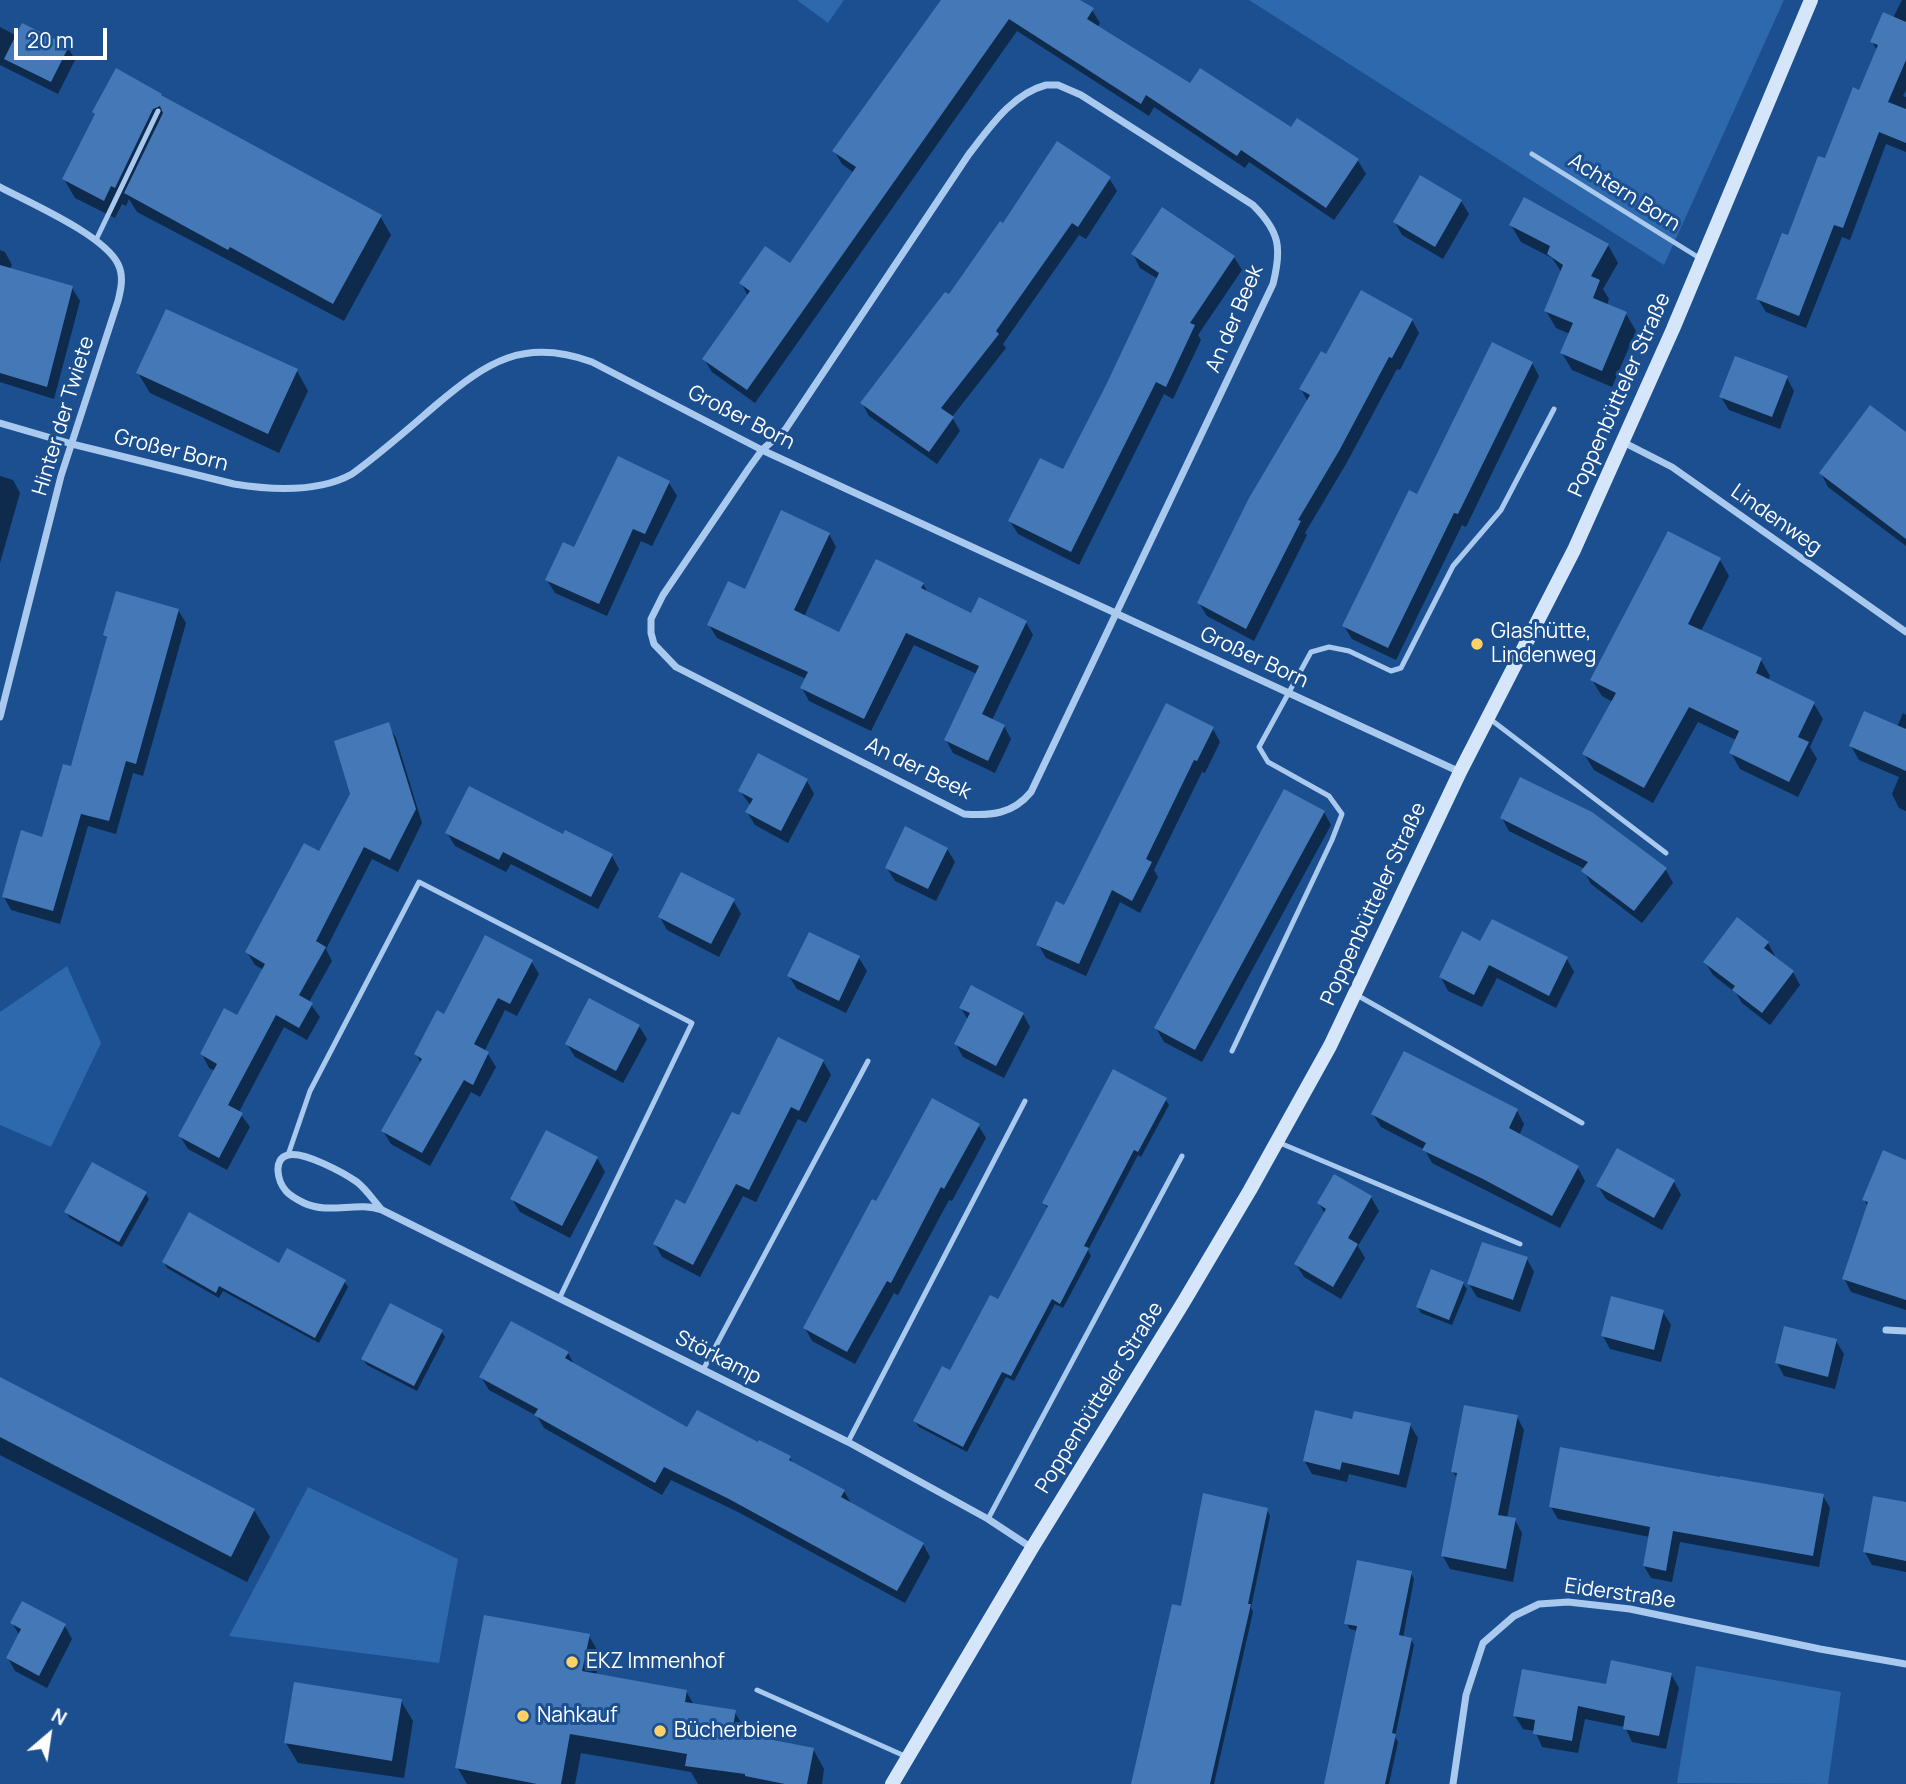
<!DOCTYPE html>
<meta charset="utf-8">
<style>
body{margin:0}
#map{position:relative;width:1906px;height:1784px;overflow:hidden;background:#1b4f8f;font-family:Manrope,sans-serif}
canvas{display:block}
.north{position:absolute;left:14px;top:1700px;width:70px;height:70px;-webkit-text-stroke:5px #1b4f8f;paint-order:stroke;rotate:29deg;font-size:19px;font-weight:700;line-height:28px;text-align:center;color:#fff}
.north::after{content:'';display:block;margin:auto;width:24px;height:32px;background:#fff;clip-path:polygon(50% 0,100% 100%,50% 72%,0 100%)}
.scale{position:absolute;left:14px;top:28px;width:93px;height:32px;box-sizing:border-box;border:4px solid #fff;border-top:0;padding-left:9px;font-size:21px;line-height:24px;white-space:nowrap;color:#fff;-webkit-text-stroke:5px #1b4f8f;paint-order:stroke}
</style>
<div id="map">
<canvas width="1906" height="1784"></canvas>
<div class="north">N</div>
<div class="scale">20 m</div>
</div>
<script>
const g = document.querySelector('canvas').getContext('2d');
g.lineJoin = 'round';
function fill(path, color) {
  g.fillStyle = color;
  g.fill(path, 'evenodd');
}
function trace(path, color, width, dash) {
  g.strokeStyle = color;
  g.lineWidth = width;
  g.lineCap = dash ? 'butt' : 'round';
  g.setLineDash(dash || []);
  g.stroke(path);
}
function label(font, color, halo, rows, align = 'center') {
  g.font = font + ' Manrope,sans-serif';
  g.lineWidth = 6;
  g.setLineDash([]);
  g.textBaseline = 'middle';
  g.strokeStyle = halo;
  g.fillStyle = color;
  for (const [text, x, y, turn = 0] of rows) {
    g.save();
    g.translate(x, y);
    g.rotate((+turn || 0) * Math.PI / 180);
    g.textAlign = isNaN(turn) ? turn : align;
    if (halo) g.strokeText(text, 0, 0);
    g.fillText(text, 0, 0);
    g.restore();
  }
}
fill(new Path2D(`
 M797 0H844L828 23Z
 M1249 0H1784L1664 265Z
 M67 966 101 1043 51 1147 0 1125V1012Z
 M308 1487 458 1559 439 1663 229 1636Z
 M1696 1666 1841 1692 1828 1784 1677 1783Z`), '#2e69ad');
fill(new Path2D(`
 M944 0H1077L1092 10 1100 23 1097 28 1191 85 1291 130 1298 120 1358 161 1366 174 1334 220 1249 162 1245 168 1154 107 1149 116 1017 31 755 403 712 372 704 359 748 296 741 283 791 265 854 173 842 164 834 151Z
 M1902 0H1906V90L1903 96 1906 97V152L1886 144 1850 240 1842 237 1806 328 1766 312 1758 299 1860 92 1877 50 1872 42 1893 18Z
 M0 27 17 36 68 47 75 60 58 94 0 65Z
 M161 95 380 216 391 235 344 321 137 212 129 199 126 206 122 204 115 218 75 198 64 179 96 116 94 112Z
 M1109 178 1117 191 1086 239 1079 235 1003 344 1006 348 952 417 960 431 937 464 869 416 862 403 1004 226Z
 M1461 201 1469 214 1443 259 1402 235 1395 222Z
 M1511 225 1608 245 1618 263 1603 289 1609 299 1607 305 1626 314 1636 331 1612 387 1572 370 1562 353 1570 334 1556 328 1546 311 1562 273 1552 258 1521 242Z
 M0 250 5 252 12 265 10 269 72 288 80 301 54 399 0 382Z
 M1133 254 1234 257 1242 270 1198 335 1201 340 1173 399 1164 394 1079 565 1018 534 1010 521 1064 472 1158 279 1140 268Z
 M1412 320 1419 333 1400 370 1397 369 1346 464 1305 533 1307 535 1254 641 1207 616 1199 603 1308 402 1301 389 1327 356Z
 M1532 363 1539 376 1466 527 1462 525 1396 660 1352 639 1344 626 1418 497Z
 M297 371 308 391 279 453 150 393 138 373Z
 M1787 378 1794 391 1780 429 1729 410 1721 397Z
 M1906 435V546L1828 487 1821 473Z
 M0 476 13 480 20 493 0 563Z
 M669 483 677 496 652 546 641 541 607 616 555 593 547 580 575 549Z
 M829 534 836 547 804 617 840 634 923 584 928 593 972 615 1026 622 1033 635 992 720 1004 726 1011 739 995 773 953 753 946 740 977 674 914 645 871 731 809 701 802 688 806 679 717 638 709 625 745 591Z
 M1720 560 1729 576 1701 631 1761 660 1770 676 1768 681 1814 704 1823 719 1810 747 1817 759 1798 797 1740 769 1731 753 1736 740 1698 722 1653 803 1594 770 1584 754 1613 702 1602 696 1592 680Z
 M178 610 186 623 143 776 133 773 116 834 88 826 60 924 11 910 4 897 44 839 72 768 108 640 105 635Z
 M1903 713 1906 715V811L1899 808 1892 794 1899 777 1859 760 1851 746 1897 727Z
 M388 725 396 738 422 823 398 872 372 859 326 949 332 961 309 1002 320 1017 307 1040 284 1027 239 1112 250 1127 227 1170 188 1149 180 1136 215 1071 209 1068 202 1054 238 1017 264 970 255 965 247 952 319 853Z
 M1213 729 1220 742 1205 773 1202 772 1154 870 1158 877 1140 913 1120 902 1086 976 1046 958 1038 944 1065 907Z
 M807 781 814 794 788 843 755 825 747 812 751 806 740 791Z
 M1324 812 1331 825 1202 1062 1164 1042 1156 1028Z
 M1502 818 1666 870 1673 883 1642 923 1591 884 1584 871 1585 869 1509 831Z
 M447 833 564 836 612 856 619 869 598 909 511 864 506 872 455 846Z
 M947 849 955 862 936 901 895 881 887 868Z
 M733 900 741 914 719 957 667 930 660 917Z
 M810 934 859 958 867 971 846 1013 797 989 789 976Z
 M1481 943 1567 959 1574 972 1556 1008 1497 978 1482 1007 1448 991 1441 977Z
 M1768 943 1775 956 1774 958 1793 972 1800 985 1770 1025 1742 1003 1736 993 1713 975 1705 962Z
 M531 961 539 974 517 1016 505 1010 484 1052 488 1054 496 1067 480 1097 471 1092 430 1166 391 1144 383 1131 421 1063 416 1054Z
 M961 1008 1023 1014 1030 1027 1004 1078 963 1057 956 1044 968 1020Z
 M639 1026 647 1039 623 1083 575 1057 567 1044Z
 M823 1061 831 1075 806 1123 798 1119 756 1202 743 1196 700 1277 662 1257 655 1244 686 1206 739 1117Z
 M1165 1099 1169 1105 1141 1157 1138 1155 1088 1250 1091 1256 1063 1308 1055 1304 1014 1381 1006 1377 967 1452 919 1427 915 1421 999 1301 1048 1209 1044 1203Z
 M1517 1111 1524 1124 1519 1136 1578 1168 1585 1181 1560 1228 1432 1163 1425 1150 1381 1127 1373 1114Z
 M978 1125 986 1138 952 1201 949 1200 898 1295 894 1293 855 1364 812 1341 805 1328 877 1204Z
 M597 1158 605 1172 570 1238 520 1212 512 1199Z
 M1906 1162V1310L1851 1292 1844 1278 1868 1207 1864 1199Z
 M1674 1182 1681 1195 1662 1230 1606 1199 1598 1186Z
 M145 1193 149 1199 122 1247 70 1218 66 1212Z
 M1371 1197 1379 1211 1358 1246 1365 1258 1341 1299 1304 1277 1296 1264 1325 1214 1319 1203Z
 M1527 1259 1534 1272 1520 1312 1477 1297 1469 1284Z
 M164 1262 280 1265 344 1281 348 1287 319 1343 223 1291 219 1298 167 1268Z
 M1463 1283 1467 1289 1452 1325 1421 1313 1418 1307Z
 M1663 1312 1671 1325 1661 1362 1610 1349 1603 1336Z
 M441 1331 445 1337 417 1391 367 1365 363 1359Z
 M1836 1341 1844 1354 1835 1389 1784 1376 1777 1363Z
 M568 1353 575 1366 688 1429 759 1444 790 1458 794 1465 844 1491 852 1505 923 1544 930 1557 905 1603 738 1512 671 1480 662 1495 544 1428 537 1416 489 1390 481 1377Z
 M0 1379 254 1510 270 1537 247 1582 0 1455Z
 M1517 1417 1524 1430 1507 1518 1515 1520 1522 1533 1513 1582 1450 1569 1443 1556 1458 1480 1453 1472Z
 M1354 1421 1410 1425 1418 1438 1406 1488 1349 1474 1347 1482 1312 1474 1304 1460Z
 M1823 1496 1830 1508 1819 1567 1680 1542 1672 1582 1651 1578 1644 1566 1650 1537 1558 1519 1551 1507Z
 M1906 1504V1572L1872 1565 1865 1552Z
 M1267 1510 1270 1516 1251 1608 1253 1612 1214 1784H1134L1182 1608Z
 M1411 1573 1414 1579 1403 1638 1411 1639 1414 1645 1395 1737 1398 1742 1389 1784H1326L1358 1631 1350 1629 1346 1623Z
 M12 1623 65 1626 72 1639 47 1688 15 1671 8 1658 20 1636Z
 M589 1636 600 1655 596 1676 686 1691 694 1705 734 1711 746 1731 745 1736 813 1749 824 1769 822 1784H698L691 1772 581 1753 575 1784H467L457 1767Z
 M1671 1674 1679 1688 1666 1749 1632 1742 1625 1727 1585 1719 1578 1753 1542 1747 1535 1731 1523 1729 1515 1716 1607 1686Z
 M401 1701 413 1721 404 1778 298 1763 286 1743Z`), '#0007');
fill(new Path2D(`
 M941 0H1080L1094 8 1087 19 1190 83 1200 68 1291 127 1297 118 1359 159 1326 208 1241 150 1237 156 1146 95 1141 104 1009 19 747 390 702 359 750 291 739 283 765 246 790 263 856 167 832 151Z
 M1883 12 1906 22V60L1888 102 1906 109V143L1879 132 1843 228 1834 225 1799 316 1756 299 1782 233 1788 235 1818 156 1825 158 1853 87 1859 90 1878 45 1870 42Z
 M22 23 69 46 51 82 4 59Z
 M116 68 162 94 161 95 382 215 333 304 230 247 228 250 124 193 163 113 160 106 153 109 115 188 111 186 104 201 62 179 95 114 92 112Z
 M1057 141 1111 177 1078 227 1072 223 996 331 999 334 941 408 954 417 929 452 860 403 945 292 949 294 1000 221 1003 223Z
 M1420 175 1462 200 1435 247 1393 222Z
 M1524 197 1609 244 1591 276 1600 280 1593 298 1627 312 1602 371 1560 353 1573 323 1544 311 1563 265 1547 254 1550 246 1509 225Z
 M1162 207 1235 256 1190 323 1195 325 1166 387 1156 382 1071 552 1008 521 1040 458 1063 469 1106 385 1159 273 1131 254Z
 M0 265 73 286 47 387 0 373Z
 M1361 290 1413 319 1392 358 1389 357 1339 451 1298 520 1301 521 1246 629 1197 603 1249 498 1310 395 1299 389 1321 351 1326 354Z
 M166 309 298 369 268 434 136 373Z
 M1492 342 1533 362 1458 514 1454 513 1388 648 1342 626 1409 490 1417 494Z
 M1735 356 1788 376 1772 417 1719 397Z
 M1870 405 1906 432V539L1819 473Z
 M618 456 670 481 645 534 633 529 599 604 545 580 563 542 574 547Z
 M781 510 830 533 794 610 839 632 876 559 924 583 921 588 971 613 979 597 1027 621 982 714 1005 725 988 761 944 740 979 666 906 633 864 719 800 688 808 672 707 625 728 581 745 589Z
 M1668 531 1721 558 1688 624 1762 658 1756 673 1815 702 1798 737 1809 742 1789 782 1729 753 1739 731 1689 707 1644 788 1582 754 1616 693 1590 680Z
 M116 591 179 609 136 764 126 761 109 821 81 814 53 911 2 897 21 830 42 837 63 764 71 766 107 637 103 635Z
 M1166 703 1214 727 1197 761 1194 760 1146 859 1152 862 1132 901 1112 890 1079 964 1036 945 1056 901 1064 905Z
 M1864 711 1906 729V771L1849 746Z
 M389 722 416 809 390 860 364 847 316 941 326 947 299 995 313 1003 299 1028 276 1015 228 1105 243 1113 219 1158 178 1136 217 1064 200 1054 224 1008 237 1015 265 964 245 952 304 843 319 851 350 794 334 741Z
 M758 753 808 779 781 831 745 812 753 799 738 791Z
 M1520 777 1592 812 1667 868 1634 911 1581 871 1588 862 1500 818Z
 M469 786 563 834 565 830 613 854 591 897 503 852 499 860 445 833Z
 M1284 789 1325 811 1195 1050 1154 1028Z
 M905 826 948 848 928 889 885 868Z
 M681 872 735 899 711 944 658 917Z
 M1737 917 1769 942 1764 948 1794 971 1762 1013 1732 990 1735 986 1703 962Z
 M1492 919 1568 957 1549 996 1489 965 1474 995 1439 977 1462 931 1480 941Z
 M809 932 860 956 839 1001 787 976Z
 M485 935 533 960 510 1004 498 998 474 1044 489 1052 473 1085 464 1080 422 1153 381 1131 422 1059 414 1054 437 1010 444 1014Z
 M971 985 1024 1013 996 1066 954 1044 970 1013 959 1008Z
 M589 998 640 1025 616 1071 565 1044Z
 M778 1037 824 1060 799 1111 791 1107 749 1190 736 1184 693 1265 653 1244 676 1199 685 1204 732 1112 739 1115Z
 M1404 1051 1518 1109 1509 1128 1579 1166 1552 1216 1483 1179 1422 1150 1426 1143 1371 1114Z
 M1113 1069 1167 1098 1138 1152 1134 1150 1084 1246 1089 1248 1060 1304 1052 1299 1011 1376 1002 1372 963 1447 913 1421 942 1366 950 1370 990 1295 998 1299 1048 1206 1042 1203Z
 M932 1098 980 1124 944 1189 941 1187 891 1283 887 1281 847 1352 803 1328 872 1199 876 1201Z
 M546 1130 598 1157 562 1226 510 1199Z
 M1617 1148 1675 1180 1654 1218 1596 1186Z
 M1883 1150 1906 1160V1300L1842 1279 1868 1202 1862 1200Z
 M92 1162 147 1192 119 1242 64 1212Z
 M1334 1174 1372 1196 1348 1238 1358 1244 1333 1287 1294 1264 1326 1209 1317 1203Z
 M189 1212 279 1263 287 1248 346 1280 315 1338 219 1286 216 1293 162 1262Z
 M1482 1242 1528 1257 1513 1300 1467 1284Z
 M1431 1269 1464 1282 1449 1320 1416 1307Z
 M1611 1296 1664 1310 1654 1350 1601 1336Z
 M390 1303 443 1330 414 1386 361 1359Z
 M511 1321 569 1352 565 1358 687 1427 697 1410 758 1442 759 1440 791 1456 789 1460 845 1490 841 1497 924 1543 897 1591 729 1499 664 1467 655 1483 534 1415 538 1409 479 1377Z
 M1784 1326 1837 1339 1828 1377 1775 1363Z
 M0 1377 255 1509 231 1557 0 1437Z
 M1464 1405 1518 1415 1498 1515 1516 1518 1506 1569 1441 1556 1457 1473 1451 1472Z
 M1315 1410 1352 1419 1354 1411 1411 1423 1399 1475 1342 1462 1340 1470 1303 1461Z
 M1560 1447 1720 1477V1476L1824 1494 1813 1556 1673 1531 1666 1571 1643 1566 1650 1527 1549 1507Z
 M1203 1493 1268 1508 1248 1604H1251L1210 1784H1131L1172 1604 1181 1606Z
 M1873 1496 1906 1502V1561L1863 1552Z
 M1357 1560 1412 1571 1399 1635 1412 1638 1392 1733 1396 1734 1385 1784H1324L1357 1626 1344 1624Z
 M22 1601 66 1624 39 1676 6 1658 21 1629 10 1623Z
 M484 1615 590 1634 582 1671 687 1690 685 1702 736 1710 732 1732 814 1748 807 1784H785L745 1776V1774L685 1766 687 1754 570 1734 561 1784H537L455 1768Z
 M1611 1660 1672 1673 1659 1736 1623 1729 1625 1716 1578 1706 1572 1741 1533 1734 1535 1720 1513 1716 1522 1669 1606 1684Z
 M294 1682 402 1699 392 1761 284 1743Z`), '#4478b7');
trace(new Path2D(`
 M1532 154 1701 259
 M96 240 158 111
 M1490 719 1666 853
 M1355 994 1582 1123
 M1232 1051 1332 840 1342 814 1329 796 1268 762 1259 747 1311 652 1329 647 1349 651 1391 671 1401 668 1453 566 1501 510 1554 409
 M1280 1143 1520 1244
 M288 1155 310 1091 419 882 692 1023 560 1297
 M703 1370 868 1061
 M848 1442 1025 1101
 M988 1519 1182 1156
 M757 1690 907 1757`), '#a9c9ee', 5);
trace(new Path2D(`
 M1046 85H1058L1081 95 1253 205C1280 232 1282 248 1273 284L1031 792C1013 814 991 816 964 814L676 667 654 644 651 633V619L663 595 749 468 762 450 785 430 969 154C990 127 1012 94 1046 85Z
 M0 187C30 203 104 235 118 264 124 276 121 289 118 301L61 476 0 717
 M0 423 72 444 234 484C271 490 318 493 352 474 381 453 408 429 436 405 487 362 524 337 592 362L762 450 1460 772
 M1623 442 1672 467 1906 632
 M382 1210C374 1201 366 1189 357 1182 344 1173 304 1151 288 1155 272 1159 278 1182 286 1191 290 1196 298 1200 304 1203 329 1215 357 1201 382 1210L848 1442 988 1519 1032 1548
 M1886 1330 1906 1331
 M1453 1784 1466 1695 1483 1643 1514 1616 1539 1604 1568 1602 1630 1609 1820 1649 1906 1664`), '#a9c9ee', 7);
trace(new Path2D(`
 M892 1784 1032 1548 1183 1303 1250 1190 1330 1046 1460 772 1574 550 1673 329 1811 0`), '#d6e6fa', 14);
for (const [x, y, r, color] of [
 [1477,644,7,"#ffd166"],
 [572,1662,7,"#ffd166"],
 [523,1716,7,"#ffd166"],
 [660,1731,7,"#ffd166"]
]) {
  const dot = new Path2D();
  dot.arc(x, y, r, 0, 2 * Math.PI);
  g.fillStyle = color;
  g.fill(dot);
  trace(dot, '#1b4f8f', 2.5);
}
label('21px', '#fff', '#1b4f8f', [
 ["Achtern Born",1624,193,32],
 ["An der Beek",1235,319,-67],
 ["Poppenbütteler Straße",1620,395,-66],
 ["Hinter der Twiete",64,416,-73],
 ["Großer Born",741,418,27],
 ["Großer Born",171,451,14],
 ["Lindenweg",1776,520,35],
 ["Großer Born",1254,658,25],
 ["An der Beek",918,769,26],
 ["Poppenbütteler Straße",1374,904,-65],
 ["Störkamp",718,1358,27],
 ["Poppenbütteler Straße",1100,1398,-58],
 ["Eiderstraße",1620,1594,8]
]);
label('21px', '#fff', '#1b4f8f', [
 ["Glashütte,",1491,632],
 ["Lindenweg",1491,656],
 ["EKZ Immenhof",586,1662],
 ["Nahkauf",537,1716],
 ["Bücherbiene",674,1731]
], 'left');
</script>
